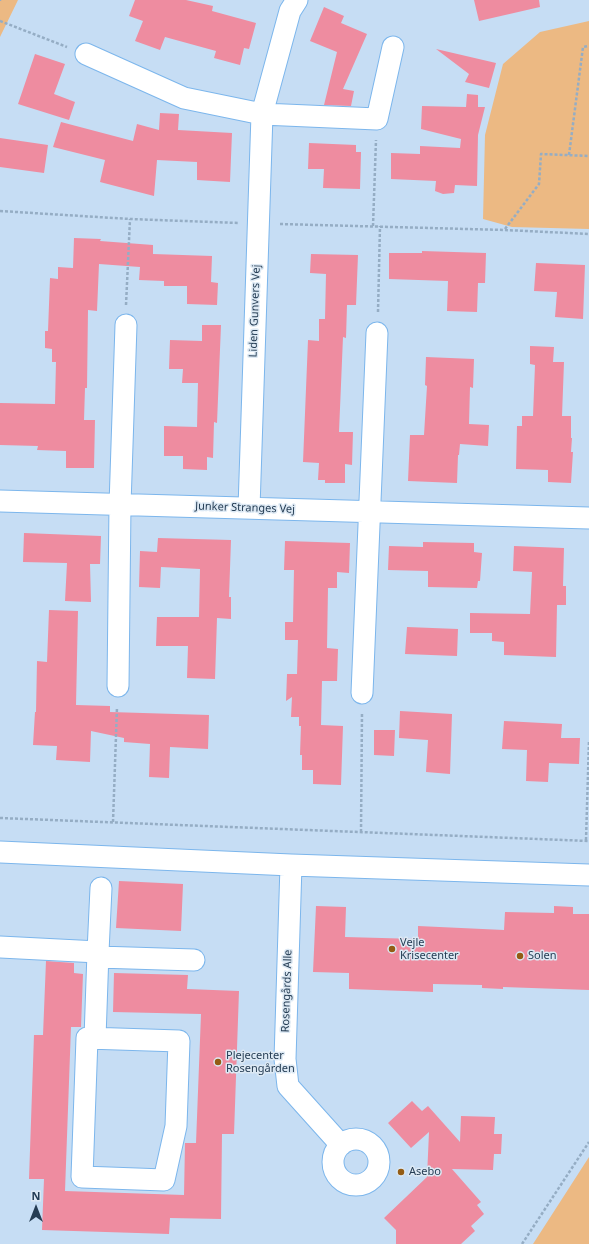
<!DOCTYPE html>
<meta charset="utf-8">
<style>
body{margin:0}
#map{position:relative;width:589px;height:1244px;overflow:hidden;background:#c6ddf4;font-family:"Noto Sans",sans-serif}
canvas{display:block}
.north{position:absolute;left:16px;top:1188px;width:40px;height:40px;-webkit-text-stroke:3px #dde9f4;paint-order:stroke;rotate:0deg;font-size:11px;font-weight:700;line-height:16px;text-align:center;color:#253d54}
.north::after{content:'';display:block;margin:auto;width:14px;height:18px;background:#253d54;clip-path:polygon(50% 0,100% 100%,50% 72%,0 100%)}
</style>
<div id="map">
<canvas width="589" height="1244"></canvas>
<div class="north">N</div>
</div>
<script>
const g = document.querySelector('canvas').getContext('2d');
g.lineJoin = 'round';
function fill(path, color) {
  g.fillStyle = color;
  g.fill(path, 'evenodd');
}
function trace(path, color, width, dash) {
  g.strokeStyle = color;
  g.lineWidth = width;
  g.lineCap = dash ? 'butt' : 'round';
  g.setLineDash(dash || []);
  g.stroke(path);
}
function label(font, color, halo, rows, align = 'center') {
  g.font = font + ' "Noto Sans",sans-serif';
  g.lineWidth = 3;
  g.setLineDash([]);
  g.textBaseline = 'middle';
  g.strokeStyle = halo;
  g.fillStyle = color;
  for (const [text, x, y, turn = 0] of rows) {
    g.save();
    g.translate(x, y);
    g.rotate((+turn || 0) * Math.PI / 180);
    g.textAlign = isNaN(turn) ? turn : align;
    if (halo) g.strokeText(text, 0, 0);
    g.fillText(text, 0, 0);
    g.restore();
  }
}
fill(new Path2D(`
 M0 0H18L0 37Z
 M589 21V229L512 227 483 219 485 135 503 64 540 32Z
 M589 1157V1244H533Z`), '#ecb983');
fill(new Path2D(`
 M135 0H186L213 6 212 11 256 23 249 49 244 48 240 65 214 58 216 51 165 37 160 50 135 41 143 21 129 16Z
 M474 0H539L540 7 479 21Z
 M324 7 344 16 341 23 367 34 343 89 354 91 351 106 324 105 337 52 310 41Z
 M436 49 496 63 489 88 465 82 469 74Z
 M35 54 65 64 54 94 75 102 69 120 18 104Z
 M467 94 478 95V107H485L478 135 477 186 455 185 454 193 443 194 435 191 436 181 391 179V153L420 154V146L460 148 461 139 421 129 422 106 466 107Z
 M160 113 179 114 178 130 232 133 230 182 197 180V162L157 160 154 196 100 182 105 160 53 147 61 122 133 141 137 124 159 130Z
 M0 138 48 145 44 173 0 167Z
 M309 143 356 145V152H361L360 189 323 188 324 169H308Z
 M74 238 101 239 100 241 153 245V254L212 256 211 282 218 283 217 305 187 304V286H164V281L139 280 140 267 99 264 97 311 88 310 87 388H85L84 420H95L94 468H66V451L37 450 38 446 0 445V403L55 404 56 362H52V349L45 348V331H48L50 278 58 279V267L73 268Z
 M422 251 486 253 485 283H478L477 312 447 311 448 281 389 279V253H422Z
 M311 254 358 255 356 305H347L346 338 343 337 339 432H353L352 465 345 464V483H325V480H318L319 463 303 462 308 340 319 341V319H325L326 274 310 273Z
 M536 263 585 265 583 319 555 317 557 292 534 291Z
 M202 325H221L217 423 214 422 213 458 207 457V470L183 469V456H164V426L197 427 198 383H182L183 369H169L170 340 202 341Z
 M530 346 554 347 553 362H564L562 416H571V438H572L571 452H573L571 483 548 482V470L516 469 517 426H522V416H533L535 365 530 364Z
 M426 357 474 359 473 388 470 387 469 424 489 425 488 446 460 444 459 455H458L457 483 408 481 410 435H424L427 386 425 385Z
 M24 533 101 536 100 564H90L91 602 65 601 67 563 23 562Z
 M158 538 231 540 229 597H231V619L217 618 215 679 187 678 188 646H156L157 617H199L200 569 161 567 160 588 139 587 140 551 157 552Z
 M285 541 350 543 349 573 337 572V588H328L327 648 338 649 337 681H322L321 725 343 726 341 785 313 784V770H302V755H300L301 726H299V717H291L292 697 286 701 287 674H297L298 640H285V622H293L294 570H284Z
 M423 542 474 543V552L482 553 480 581H478L477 588 428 587V571L388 570 389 546 423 547Z
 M514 546 564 548 563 586H566V605H557L556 657 504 655V642L492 641V633H470V613L530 614 532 572 513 571Z
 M49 610 78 611 76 705 110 706V712L209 715 208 749 170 747 169 778 149 777 150 744 124 742V738L91 731 90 762 56 760 57 746 33 745 35 712H36L37 661 47 662Z
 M407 627 458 629 457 656 405 654Z
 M400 711 452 714 450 774 426 772 428 740 399 738Z
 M504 721 562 724 561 738H580L579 764 549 763 548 782 526 781 527 750 502 749Z
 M374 730H395L394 756 374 755Z
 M119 881 183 884 181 931 116 928Z
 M316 906 346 907 345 937 418 939V926L504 930 505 912 554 913V906L573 907V914H589V990L503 987V989L482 988V985L433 984V992L349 989V973L313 972Z
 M46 961 74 963V973L83 974 81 1027H71L65 1191 184 1195 185 1143H196L201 1014 113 1012 114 973 188 975 187 989 239 991 234 1134H222L221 1219 170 1218 169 1234 42 1230 44 1179H29L34 1035H43Z
 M412 1101 422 1111 428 1106 460 1142 461 1116 495 1117 494 1134H502L501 1154H494L493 1170 452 1169 481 1202 477 1205 484 1214 471 1226 475 1231 461 1244H396V1230L384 1218 427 1177 429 1132 411 1148 388 1123Z`), '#ee8ca0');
const minor = new Path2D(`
 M86 54 184 98 262 114 377 119 393 47
 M0 501 589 518
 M249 508 262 114 290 11 297 0
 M118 686 120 505 126 325
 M362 693 377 333
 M0 852 291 865 589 875
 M291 865 285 1059 288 1086 341 1145
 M0 947 98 952 101 888
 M98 957 194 960
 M87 1038 179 1041 176 1126 164 1180 82 1177Z
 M95 1038 98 952
 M333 1162a23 23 0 1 1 46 0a23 23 0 1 1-46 0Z`);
trace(minor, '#7cb6ec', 23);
trace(new Path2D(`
 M0 1V0
 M0 21 67 47
 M569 155 583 47 589 46
 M0 211 130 219 239 223
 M280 224 505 230 589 234
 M373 226 376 140
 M505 229 539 184 541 154 589 156
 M126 305 130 219
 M378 312 380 226
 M0 818 589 841
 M113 822 117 707
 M361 832 362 712
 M586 840 589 740
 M522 1244 589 1142`), '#95adc4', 2.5, [3, 2]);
trace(minor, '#fff', 21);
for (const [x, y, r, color] of [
 [392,949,4,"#935c14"],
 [520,956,4,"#935c14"],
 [218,1062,4,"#935c14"],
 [401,1172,4,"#935c14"]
]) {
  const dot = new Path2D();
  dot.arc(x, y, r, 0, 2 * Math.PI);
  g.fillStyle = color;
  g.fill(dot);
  trace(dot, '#dde9f4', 1.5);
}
label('11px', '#253d54', '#dde9f4', [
 ["Liden Gunvers Vej",255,311,-88],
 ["Junker Stranges Vej",245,508,2],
 ["Rosengårds Alle",287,991,-88]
]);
label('11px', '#253d54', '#dde9f4', [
 ["Vejle",400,943],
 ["Krisecenter",400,956],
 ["Solen",528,956],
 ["Plejecenter",226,1056],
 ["Rosengården",226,1069],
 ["Asebo",409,1172]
], 'left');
</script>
